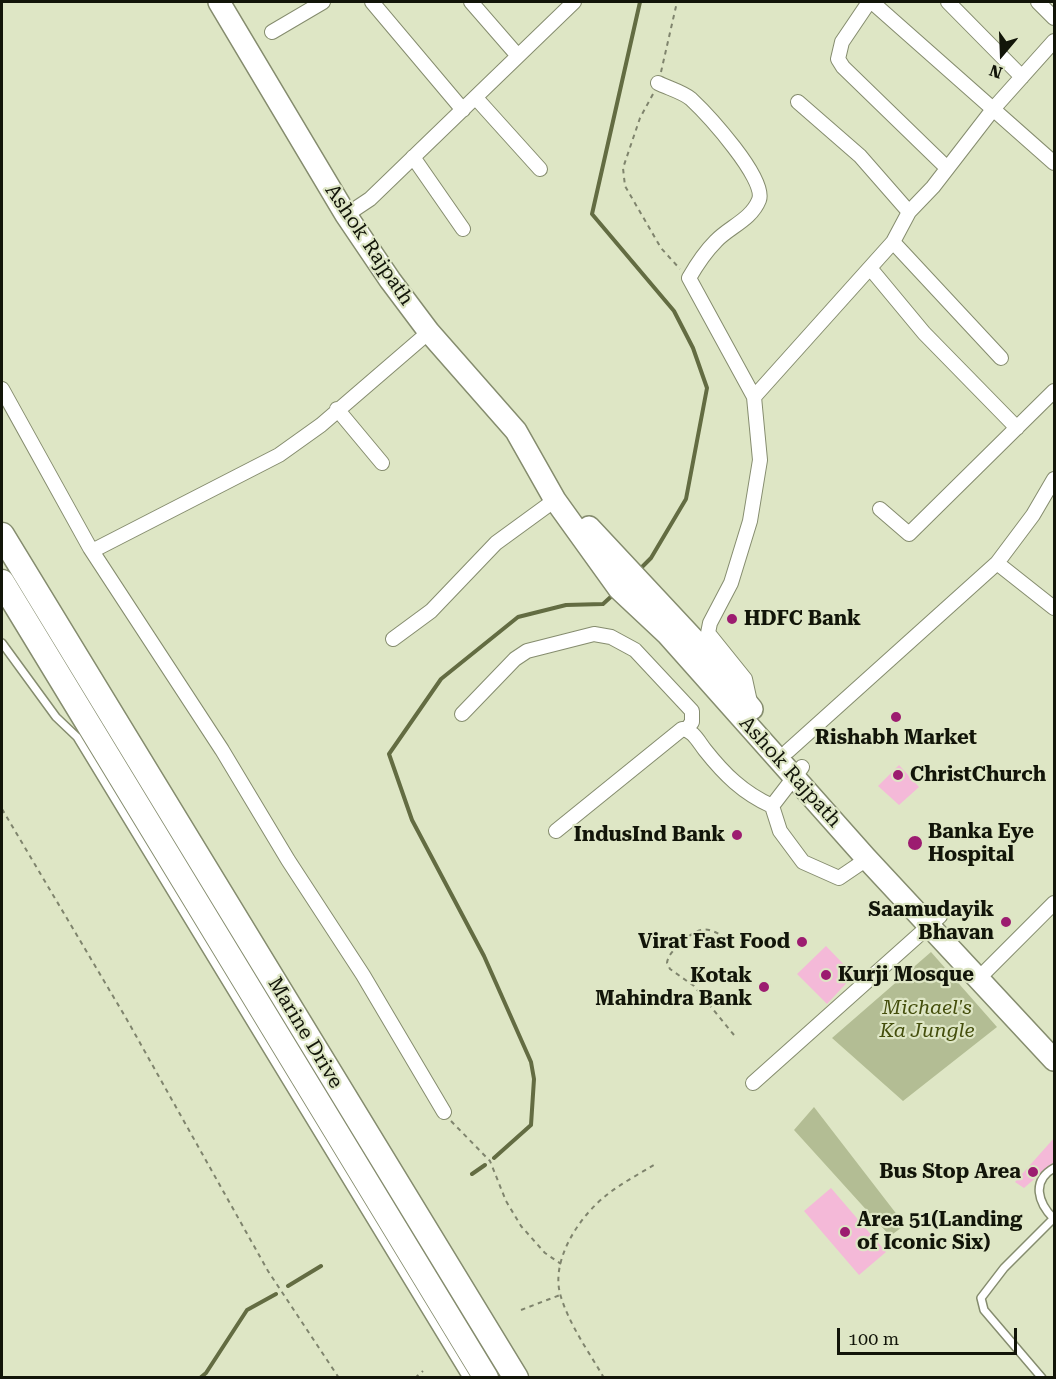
<!DOCTYPE html>
<style>
body{margin:0}
#map{position:relative;width:1056px;height:1379px;overflow:hidden;background:#dee6c5;font-family:"Roboto Serif",serif}
canvas{display:block}
.frame{position:absolute;inset:0;border:3px solid #121509;pointer-events:none}
.north{position:absolute;left:972px;top:24px;width:60px;height:60px;-webkit-text-stroke:4px #dee6c5;paint-order:stroke;rotate:199deg;font-size:16px;font-weight:700;line-height:24px;text-align:center;color:#121509}
.north::after{content:'';display:block;margin:auto;width:21px;height:27px;background:#121509;clip-path:polygon(50% 0,100% 100%,50% 72%,0 100%)}
.scale{position:absolute;left:837px;top:1328px;width:180px;height:27px;box-sizing:border-box;border:3px solid #121509;border-top:0;padding-left:8px;font-size:18px;line-height:21px;white-space:nowrap;color:#121509;-webkit-text-stroke:4px #dee6c5;paint-order:stroke}
</style>
<div id="map">
<canvas width="1056" height="1379"></canvas>
<div class="frame"></div>
<div class="north">N</div>
<div class="scale">100 m</div>
</div>
<script>
const g = document.querySelector('canvas').getContext('2d');
g.lineJoin = 'round';
function fill(path, color) {
  g.fillStyle = color;
  g.fill(path, 'evenodd');
}
function trace(path, color, width, dash) {
  g.strokeStyle = color;
  g.lineWidth = width;
  g.lineCap = dash ? 'butt' : 'round';
  g.setLineDash(dash || []);
  g.stroke(path);
}
function label(font, color, halo, rows, align = 'center') {
  g.font = font + ' "Roboto Serif",serif';
  g.lineWidth = 4.5;
  g.setLineDash([]);
  g.textBaseline = 'middle';
  g.strokeStyle = halo;
  g.fillStyle = color;
  for (const [text, x, y, turn = 0] of rows) {
    g.save();
    g.translate(x, y);
    g.rotate((+turn || 0) * Math.PI / 180);
    g.textAlign = isNaN(turn) ? turn : align;
    if (halo) g.strokeText(text, 0, 0);
    g.fillText(text, 0, 0);
    g.restore();
  }
}
fill(new Path2D(`
 M931 952 997 1027 903 1101 832 1038Z
 M814 1107 905 1225 890 1236 794 1130Z`), '#b3bd94');
trace(new Path2D(`
 M638 571 651 558 686 499 707 388 693 348 674 311 592 214 640 2
 M494 1158 531 1125 534 1079 531 1062 484 956 412 820 389 754 441 679 518 617 566 605 603 604 615 593
 M472 1174 485 1165
 M288 1286 321 1266
 M200 1378 206 1373 247 1310 276 1294`), '#636c42', 4);
fill(new Path2D(`
 M899 765 919 787 899 805 878 786Z
 M826 946 854 975 827 1004 797 974Z
 M1054 1138V1162L1024 1188 1015 1182Z
 M831 1188 886 1252 859 1275 804 1211Z`), '#f4b9d8');
const service = new Path2D(`
 M2 643 56 717 77 737 467 1378
 M1054 1219C1038 1203 1031 1181 1054 1168
 M1042 1378 984 1310 981 1298 1004 1268 1054 1218`);
const minor = new Path2D(`
 M372 2 463 110
 M471 2 518 56
 M869 2 842 42 838 59 843 67 946 167
 M872 2 1054 163
 M948 2 1022 77
 M1038 2 1054 18
 M272 32 323 2
 M658 83C668 88 683 92 691 99 707 114 767 179 759 200 751 220 729 227 716 241 704 253 697 264 689 278L754 397
 M476 98 540 169
 M798 102 860 156 909 212
 M413 157 463 229
 M346 215 370 199 574 2
 M893 242 1001 358
 M870 268 924 333 1017 428
 M2 389 90 548 222 750 288 860 363 975 444 1112
 M337 409 382 463
 M880 509 909 534 1054 391
 M92 551 279 455 321 425 429 332
 M997 563 1054 608
 M393 639 431 611 496 543 555 500
 M750 702 745 679 708 633 710 623 731 583 750 521 760 460 754 397 893 242 909 212 933 187 994 108 1054 41
 M462 714 515 659 527 651 594 634 611 637 635 650 692 711V722L687 729
 M788 751 997 563 1033 515 1054 479
 M802 767 772 806 780 831 803 862 839 878 867 859
 M556 831 682 729C693 730 698 741 705 750 724 774 743 793 772 806
 M979 978 1054 903
 M753 1083 940 916`);
const primary = new Path2D(`
 M219 2 346 215 390 280 429 332 516 431 555 500 619 589 667 634 867 859 1054 1060
 M589 527 701 647 752 709`);
const motorway = new Path2D(`
 M2 535 516 1378
 M2 582 486 1378`);
trace(service, '#858c6e', 10);
trace(minor, '#858c6e', 16);
trace(primary, '#858c6e', 24);
trace(motorway, '#858c6e', 27);
trace(new Path2D(`
 M661 72 677 2
 M653 94 640 118 623 168 625 186 661 248 680 269
 M2 809 126 1018 268 1271 339 1378
 M734 1035 694 986 670 969 667 963C668 955 674 950 680 944 714 910 717 948 744 937
 M451 1121 490 1161 506 1201 521 1226 545 1253 561 1264
 M521 1310 560 1295
 M415 1378 423 1371
 M604 1378C589 1352 570 1326 561 1297 549 1261 580 1215 608 1194 622 1183 639 1174 654 1165`), '#7f846d', 2, [4.5, 4.5]);
trace(service, '#fff', 7);
trace(minor, '#fff', 14);
trace(primary, '#fff', 21);
trace(motorway, '#fff', 24);
for (const [x, y, r, color] of [
 [732,619,6,"#9c1c70"],
 [896,717,6,"#9c1c70"],
 [898,775,6,"#9c1c70"],
 [737,835,6,"#9c1c70"],
 [915,843,8,"#9c1c70"],
 [1006,922,6,"#9c1c70"],
 [802,942,6,"#9c1c70"],
 [826,975,6,"#9c1c70"],
 [764,987,6,"#9c1c70"],
 [1033,1172,6,"#9c1c70"],
 [845,1232,6,"#9c1c70"]
]) {
  const dot = new Path2D();
  dot.arc(x, y, r, 0, 2 * Math.PI);
  g.fillStyle = color;
  g.fill(dot);
  trace(dot, '#dee6c5', 2);
}
label('20px', '#121509', '#dee6c5', [
 ["Ashok Rajpath",369,245,56],
 ["Ashok Rajpath",790,772,48],
 ["Marine Drive",305,1033,59]
]);
label('bold 20px', '#121509', '#dee6c5', [
 ["HDFC Bank",744,619],
 ["Rishabh Market",896,738,"center"],
 ["ChristChurch",910,775],
 ["Banka Eye",928,832],
 ["Hospital",928,855],
 ["IndusInd Bank",725,835,"right"],
 ["Saamudayik",994,910,"right"],
 ["Bhavan",994,933,"right"],
 ["Virat Fast Food",790,942,"right"],
 ["Kurji Mosque",838,975],
 ["Kotak",752,976,"right"],
 ["Mahindra Bank",752,999,"right"],
 ["Bus Stop Area",1021,1172,"right"],
 ["Area 51(Landing",857,1220],
 ["of Iconic Six)",857,1243]
], 'left');
label('italic 20px', '#444e0c', '#dee6c5', [
 ["Michael's",927,1008],
 ["Ka Jungle",927,1031]
]);
</script>
